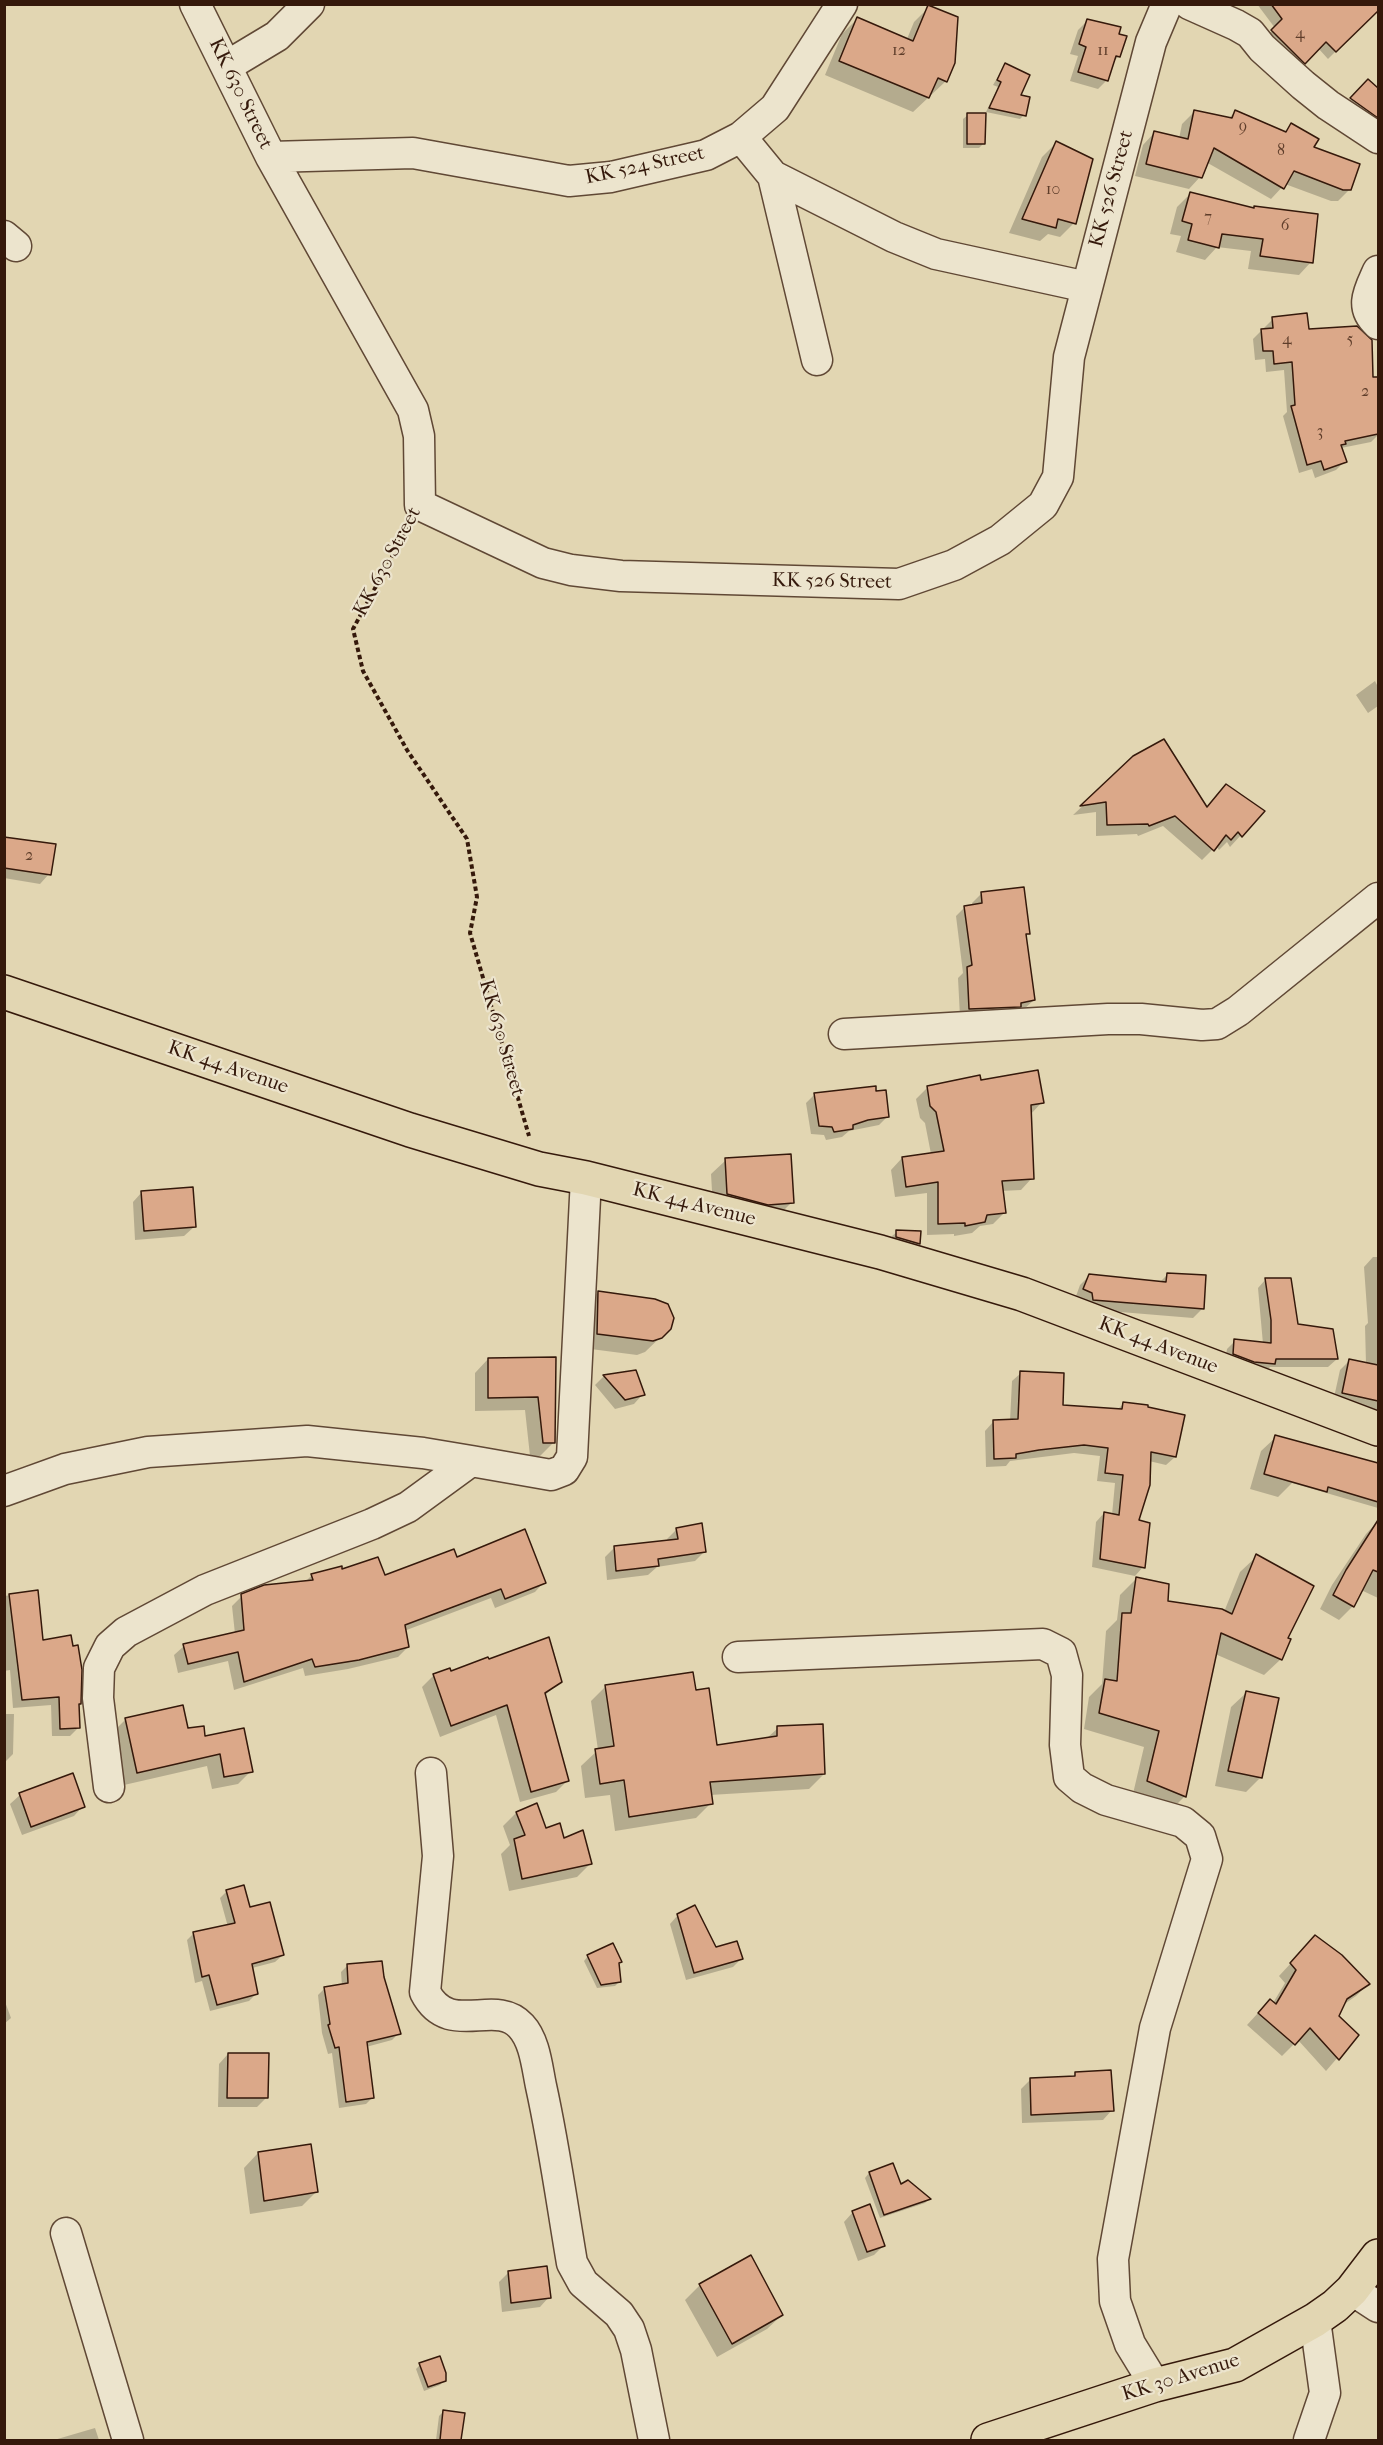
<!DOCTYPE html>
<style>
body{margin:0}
#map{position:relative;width:1383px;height:2445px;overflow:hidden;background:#e2d6b2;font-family:"IM FELL French Canon",serif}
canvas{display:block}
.frame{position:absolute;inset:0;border:6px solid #35190b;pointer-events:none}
</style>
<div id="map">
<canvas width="1383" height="2445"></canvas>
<div class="frame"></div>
</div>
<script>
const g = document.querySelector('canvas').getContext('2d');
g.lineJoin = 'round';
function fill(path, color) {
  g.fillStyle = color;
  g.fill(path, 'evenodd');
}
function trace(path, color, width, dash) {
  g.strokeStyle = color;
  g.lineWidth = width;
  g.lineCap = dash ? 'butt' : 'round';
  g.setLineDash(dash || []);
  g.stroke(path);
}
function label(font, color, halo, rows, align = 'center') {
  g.font = font + ' "IM FELL French Canon",serif';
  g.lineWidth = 4.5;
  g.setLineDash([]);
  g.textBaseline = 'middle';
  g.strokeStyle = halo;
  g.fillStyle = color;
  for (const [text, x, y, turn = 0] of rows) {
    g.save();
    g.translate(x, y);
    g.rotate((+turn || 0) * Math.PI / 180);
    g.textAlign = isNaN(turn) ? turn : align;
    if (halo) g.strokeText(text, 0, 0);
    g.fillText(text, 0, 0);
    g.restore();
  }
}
fill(new Path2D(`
 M1257 4H1365L1372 15 1328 59 1318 48 1296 70 1264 39 1275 28Z
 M929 7 946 81 913 112 825 75 842 34 857 19 907 39 914 22Z
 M1087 21 1117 35 1119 56 1112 63 1107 80 1098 89 1070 81 1078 56 1070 54 1078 30Z
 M1005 65 1024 115 1020 119 986 112 998 87 993 85Z
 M1378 88V129L1343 108 1359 89Z
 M1236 111 1284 132 1291 125 1350 189 1338 201H1331L1285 184 1271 199 1206 162 1200 177 1189 189 1135 176 1143 145 1154 133 1179 139 1182 124 1194 112 1228 119Z
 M968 115 984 143 979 148H963V119Z
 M1056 143 1074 223 1060 237 1048 234 1040 241 1009 233 1042 157Z
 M1190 194 1252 209 1254 207 1311 262 1299 275 1248 269 1251 251 1217 247 1205 260 1176 252 1181 236 1170 234 1177 207Z
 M1273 319 1307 331 1372 379 1378 378V411L1376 412 1378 435 1371 442 1341 448 1345 461 1336 470 1315 478 1312 469 1299 473 1283 416 1287 412 1284 370 1266 372 1265 359 1255 360 1253 339Z
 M1375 681 1378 687V706L1368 713 1356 695Z
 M1134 758 1206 808 1226 786 1263 811 1230 847 1227 842 1219 850 1216 846 1202 860 1163 826 1138 836 1137 834 1096 836V812L1073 815Z
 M5 838 49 874 40 884 4 878Z
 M981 894 1028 933 1025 937 1034 1000 1024 1009 960 1017 958 978 963 973 956 916 965 907 973 906 972 903Z
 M980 1082 1042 1102 1031 1114 1032 1178 1021 1190 1001 1191 1004 1213 993 1224 980 1226 972 1233 954 1236V1234L927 1235V1193L895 1197 891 1170 902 1158 931 1154 925 1123 920 1118 916 1099 928 1087Z
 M875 1093 888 1116 879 1125 849 1131 842 1137 826 1140 824 1135 811 1134 806 1103 815 1094Z
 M726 1160 792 1202 777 1217 713 1208 711 1174Z
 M142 1192 194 1227 184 1236 135 1240 133 1202Z
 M897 1232 919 1233V1244L914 1248 892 1241V1236Z
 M1373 1257H1378V1412L1333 1402 1340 1370 1350 1360 1366 1364 1365 1326 1368 1323 1364 1267Z
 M1090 1275 1159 1283 1167 1275 1202 1309 1193 1318 1084 1309 1075 1299 1080 1285Z
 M1266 1279 1297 1325 1337 1359 1328 1367H1270L1265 1372 1225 1362 1227 1349 1235 1341 1263 1344 1258 1288Z
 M598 1292 670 1328 645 1352 637 1355 583 1348 584 1307Z
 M488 1359H554V1442L540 1456H530L525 1410 475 1411V1373Z
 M1021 1373 1061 1407 1117 1410 1124 1403 1175 1457 1166 1465 1149 1461 1137 1521 1143 1567 1135 1576 1092 1567 1096 1522 1104 1513 1112 1515 1115 1483 1097 1481 1100 1456 1074 1453 1010 1461 1006 1466 986 1467 985 1431 993 1422 1010 1421 1012 1381Z
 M604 1376 643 1394 634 1404 615 1409 595 1385Z
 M1276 1437 1378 1465V1508L1292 1483 1278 1497 1250 1489 1261 1451Z
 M1378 1521V1598L1361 1590 1353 1606 1339 1620 1320 1609 1332 1585 1366 1534Z
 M677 1529 705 1551 695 1561 657 1567 648 1575 607 1580 605 1557 614 1548 668 1541 667 1539Z
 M1257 1556 1286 1639 1281 1659 1264 1675 1215 1654 1184 1797 1168 1813 1132 1798 1144 1747 1084 1729 1089 1697 1102 1684 1106 1631 1117 1620 1120 1595 1136 1579 1166 1602 1224 1612 1240 1572Z
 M456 1559 544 1582 535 1592 495 1608 491 1598 404 1631 408 1647 398 1657 348 1669 305 1676 303 1668 234 1690 228 1661 178 1673 174 1655 184 1646 235 1634 232 1606 242 1596 305 1582 312 1575 341 1571 384 1577Z
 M36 1592 41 1641 80 1704 78 1706 79 1727 70 1736H52L51 1705 13 1708 10 1670 4 1671V1596Z
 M450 1673 560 1682 544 1696 568 1780 556 1792 520 1802 496 1715 440 1737 422 1687 434 1675Z
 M606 1686 695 1692 716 1747 766 1739 778 1728 824 1774 809 1789 710 1795 711 1803 696 1818 615 1831 610 1795 585 1798 581 1766 598 1750 591 1701Z
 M1246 1693 1261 1777 1246 1792 1215 1786 1231 1707Z
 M4 1714H14L13 1754 4 1763Z
 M126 1719 187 1729 203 1737 251 1771 238 1784 212 1789 207 1766 124 1785 113 1732Z
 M20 1795 83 1806 74 1816 22 1835 10 1804Z
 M516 1813 563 1840 591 1863 577 1877 509 1891 501 1854 510 1845 503 1826Z
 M227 1891 249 1909 283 1955 275 1962 252 1968 256 1994 249 2001 210 2011 202 1981 195 1983 187 1940 194 1933 228 1927 220 1898Z
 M678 1915 715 1949 741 1959 733 1967 686 1980 670 1924Z
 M1304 1949 1368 1984 1356 1996 1343 2005 1337 2017 1357 2035 1326 2071 1298 2040 1282 2056 1247 2025 1258 2013 1273 2003 1285 1983 1279 1976Z
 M588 1956 618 1964 620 1981 615 1986 597 1988 584 1961Z
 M348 1965 382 1977 399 2033 392 2040 366 2047 373 2097 366 2104 339 2108 332 2053 328 2054 322 2033 318 1995 325 1988 342 1986 341 1972Z
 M4 1999 11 2018 4 2024Z
 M228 2054 267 2097 257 2107H218L219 2064Z
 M1075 2074 1112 2110 1103 2120 1022 2123 1021 2089 1031 2079 1071 2078Z
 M258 2153 316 2192 302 2206 250 2214 244 2168Z
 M892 2165 901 2187 929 2199 925 2203 880 2218 865 2178 869 2173Z
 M853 2212 883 2246 874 2255 858 2261 844 2222Z
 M750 2257 782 2315 767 2329 717 2357 685 2300 700 2285Z
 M508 2273 549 2297 540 2307 502 2312 499 2282Z
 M420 2365 444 2380 440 2385 424 2391 416 2369Z
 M443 2412 464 2415 460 2440H436L439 2416Z
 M95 2428 99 2440H54Z`), '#0003');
const building = new Path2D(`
 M1271 4H1378V11L1336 52 1326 42 1305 64 1271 30 1282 19Z
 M928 5 958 17 955 63 947 82 938 78 929 98 839 61 857 17 913 41Z
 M1087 19 1121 27 1119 34 1127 36 1120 57 1116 56 1108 81 1078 72 1086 47 1079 44Z
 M1005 63 1030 75 1021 95 1030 97 1026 116 989 108 1001 82 997 80Z
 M1368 79 1378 88V118L1350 98Z
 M1194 110 1232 118 1235 110 1286 132 1291 123 1319 139 1314 147 1360 164 1351 190H1343L1294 171 1284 189 1214 148 1202 178 1146 164 1154 131 1188 139Z
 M967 113H986L985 144H967Z
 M1056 141 1093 159 1076 224 1058 219 1056 228 1022 219Z
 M1190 192 1254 208V206L1318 214 1313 263 1260 256 1263 239 1222 234 1219 248 1188 240 1192 224 1182 221Z
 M1307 313 1309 329 1357 326 1372 340 1373 377H1378V434L1345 441 1346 444 1341 445 1347 462 1324 470 1321 461 1307 465 1291 406 1295 405 1292 362 1274 364 1273 351H1263L1261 329 1273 328 1272 317Z
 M1164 739 1207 807 1226 784 1265 811 1242 837 1238 832 1231 840 1226 835 1214 851 1175 816 1149 826 1148 824 1107 825 1106 802 1080 806 1133 756Z
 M4 837 56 844 51 875 4 868Z
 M1024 887 1030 934H1026L1035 1000 1021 1003V1007L969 1009 967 967 972 965 964 906 982 903 981 892Z
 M1038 1070 1044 1103 1031 1105 1034 1179 1002 1181 1006 1213 987 1215 985 1222 965 1226V1223L938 1224V1182L906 1187 902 1157 944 1151 936 1112 930 1106 927 1086 980 1075 981 1080Z
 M876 1086V1091L886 1090 889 1117 868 1120 853 1125V1129L834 1132 832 1127 819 1126 814 1093Z
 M791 1154 794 1203 768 1205 727 1194 725 1158Z
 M193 1187 196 1227 144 1231 141 1191Z
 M896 1230 921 1231 920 1244 896 1237Z
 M1167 1273 1206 1275 1204 1309 1093 1300 1092 1293 1083 1289 1089 1274 1166 1282Z
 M1265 1278H1291L1298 1324 1333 1329 1338 1359H1276L1275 1364 1254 1362 1233 1354 1234 1339 1271 1343V1320Z
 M598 1291 655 1299 668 1304 674 1318 671 1329 662 1338 653 1341 597 1334Z
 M556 1357 555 1443H543L538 1397 488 1398V1358Z
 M1349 1359 1378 1365V1401L1342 1393Z
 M636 1370 645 1395 625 1400 603 1375Z
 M1020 1371 1064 1373 1063 1405 1122 1409 1123 1402 1148 1405V1407L1185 1415 1176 1457 1151 1452 1150 1485 1139 1520 1150 1523 1145 1568 1100 1559 1104 1512 1119 1515 1123 1475 1105 1473 1108 1448 1084 1445 1039 1450 1016 1454V1458L994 1459 993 1420 1018 1419Z
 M1275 1435 1378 1463V1502L1328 1487 1327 1492 1264 1474Z
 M1378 1520V1572L1373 1570 1354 1607 1333 1595 1346 1570Z
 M702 1523 706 1552 658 1559 659 1566 616 1571 614 1546 678 1539 676 1528Z
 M525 1529 546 1583 505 1599 501 1589 405 1625 409 1647 359 1660 315 1667 312 1659 244 1682 238 1652 188 1664 183 1644 244 1630 241 1594 264 1585 313 1580 311 1574 342 1566V1569L378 1557 385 1575 454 1549 457 1557Z
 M1256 1554 1314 1586 1288 1638 1291 1639 1282 1660 1221 1633 1186 1797 1147 1781 1159 1731 1099 1713 1105 1679 1117 1681 1122 1613H1131L1136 1577 1169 1584 1168 1601 1222 1609 1232 1614Z
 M38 1590 43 1640 71 1635 73 1646 78 1645 82 1670 81 1704H79L80 1728 60 1729 59 1697 22 1700 9 1594Z
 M549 1637 562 1682 545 1693 569 1781 531 1792 507 1705 451 1726 433 1674 450 1668 451 1671 488 1657 489 1659Z
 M693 1672 696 1690 709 1688 717 1745 777 1736V1726L823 1724 825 1774 710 1782 713 1804 629 1817 624 1780 600 1784 595 1749 614 1746 605 1685Z
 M1246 1691 1279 1698 1262 1778 1228 1771Z
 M183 1705 188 1728 204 1726 205 1736 244 1728 253 1772 224 1777 220 1754 137 1773 125 1718Z
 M73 1773 85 1807 31 1827 19 1793Z
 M537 1803 546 1828 560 1823 564 1838 583 1830 592 1864 522 1879 514 1839 525 1835 516 1812Z
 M244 1885 250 1907 270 1902 284 1955 252 1964 258 1994 217 2005 209 1975 202 1977 193 1932 235 1923 226 1890Z
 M695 1905 716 1947 737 1941 743 1959 694 1973 677 1914Z
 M1315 1935 1342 1955 1370 1984 1347 1999 1339 2016 1359 2035 1339 2060 1310 2028 1295 2045 1258 2013 1270 1999 1276 2004 1296 1970 1290 1963Z
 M613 1943 622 1962 619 1963 621 1982 601 1985 587 1955Z
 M382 1961 384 1977 401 2034 367 2042 374 2098 346 2102 339 2047 335 2048 328 2025 330 2024 324 1987 348 1983 347 1964Z
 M228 2053H269L268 2098H227Z
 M1111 2070 1114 2111 1031 2115 1030 2078 1075 2076V2072Z
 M311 2144 318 2192 264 2201 258 2152Z
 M893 2163 901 2184 908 2180 931 2199 884 2215 869 2172Z
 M870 2204 885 2246 867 2252 852 2211Z
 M751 2255 783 2315 732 2344 699 2284Z
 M547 2266 551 2298 511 2303 508 2271Z
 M440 2356 446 2373V2381L428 2387 419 2363Z
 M443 2410 465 2413 461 2440H440Z`);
fill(building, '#dba889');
trace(building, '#35190b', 1.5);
const minor = new Path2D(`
 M195 4 271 157 413 410 419 436 420 505 543 563 571 570 621 576 899 584 954 565 1000 540 1043 505 1058 477 1069 357 1151 42 1167 4
 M1189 4 1236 25 1250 33 1262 48 1303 85 1328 105 1378 138
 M227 66 277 36 309 4
 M741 137 773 176 894 237 936 254 1087 287
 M271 157 413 153 569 181 611 177 706 155 741 137 775 108 842 4
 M773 176 817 360
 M4 236 16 246
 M1378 271C1369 291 1359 307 1378 324
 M844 1034 1108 1019H1141L1202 1025 1217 1024 1238 1011 1378 898
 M4 1491 65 1469 148 1452 307 1441 423 1453 471 1461
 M738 1657 1043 1644 1061 1653 1067 1675 1065 1745 1069 1777 1082 1788 1106 1800 1183 1822 1200 1836 1207 1859 1155 2028 1113 2259 1115 2301 1130 2344 1155 2385
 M431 1773 438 1856 425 1992C449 2039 495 1997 521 2026 535 2041 537 2067 541 2086 554 2145 562 2204 572 2263L583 2283 619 2314 629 2329 636 2350 654 2440
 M109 1787 98 1698 99 1668 110 1646 126 1632 205 1590 372 1524 408 1507 471 1461 551 1475 564 1470 572 1457 586 1178
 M66 2233 128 2440
 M1352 2290 1378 2307
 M1309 2440 1325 2393 1315 2320`);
const major = new Path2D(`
 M4 992 410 1130 539 1169 586 1178 880 1252 1022 1294 1378 1429
 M988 2440 1155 2385 1235 2365 1315 2320 1335 2306 1352 2290 1378 2256`);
trace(minor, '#604835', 33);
trace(major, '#35190b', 36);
trace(new Path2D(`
 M408 527 353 629 363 671 407 750 467 839 477 897 470 933 529 1136`), '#35190b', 4, [4.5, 3]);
trace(minor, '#ece4cd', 30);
trace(major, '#e2d6b2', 33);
label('16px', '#5e3d2a', null, [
 ["4",1300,34],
 ["12",899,51],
 ["11",1103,51],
 ["9",1243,127],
 ["8",1281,151],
 ["10",1053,190],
 ["7",1208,218],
 ["6",1285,226],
 ["4",1287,340],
 ["5",1350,340],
 ["2",1365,392],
 ["3",1320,432],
 ["2",29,856]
]);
label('20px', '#35190b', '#ece4cd', [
 ["KK 630 Street",240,94,64],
 ["KK 524 Street",645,166,-12],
 ["KK 526 Street",1112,189,-75],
 ["KK 630 Street",388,562,-62],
 ["KK 526 Street",832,582,1],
 ["KK 630 Street",501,1038,74],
 ["KK 44 Avenue",228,1068,19],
 ["KK 44 Avenue",694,1205,14],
 ["KK 44 Avenue",1158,1346,21],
 ["KK 30 Avenue",1181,2378,-17]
]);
</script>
